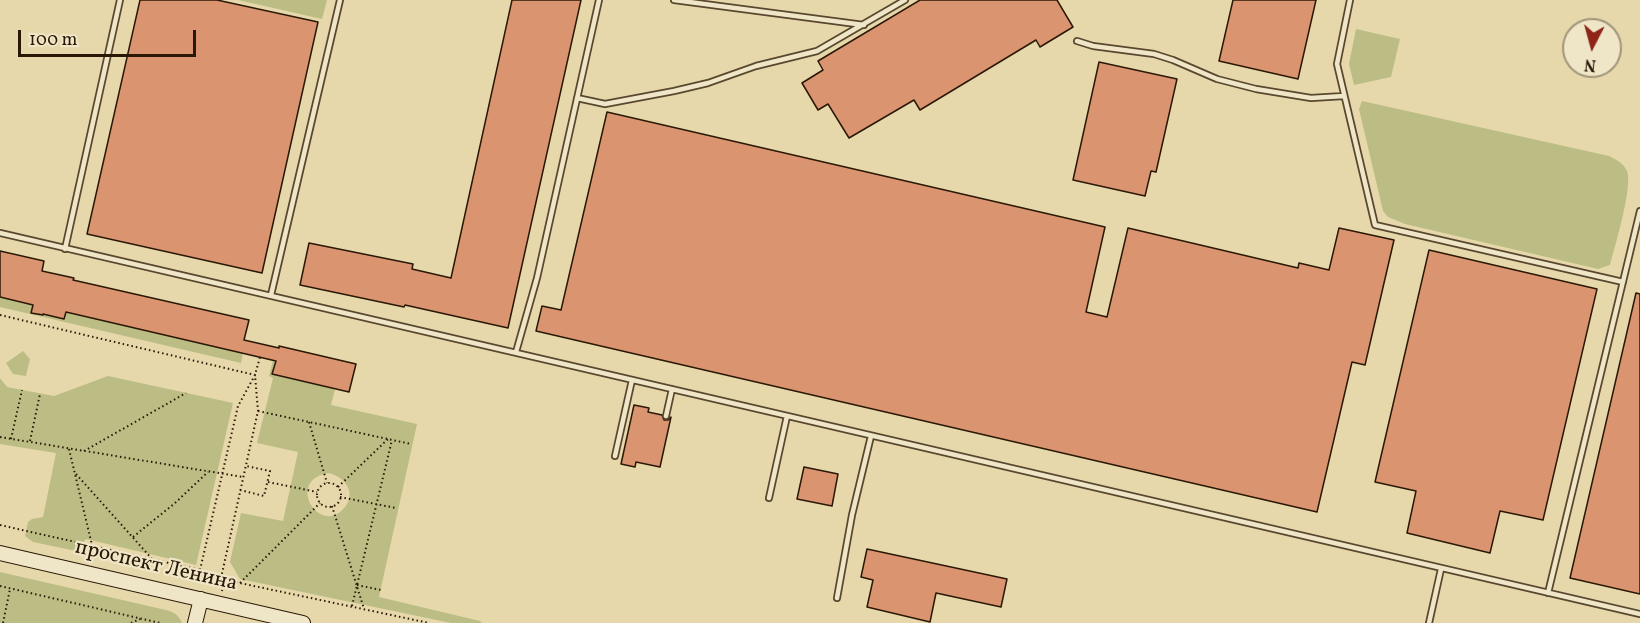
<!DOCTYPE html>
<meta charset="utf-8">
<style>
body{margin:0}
#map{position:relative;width:1640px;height:623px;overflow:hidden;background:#e6d8aa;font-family:Vollkorn,serif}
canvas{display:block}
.north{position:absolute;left:1562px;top:18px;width:60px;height:60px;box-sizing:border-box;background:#efe6c8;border:2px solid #a0947a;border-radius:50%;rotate:186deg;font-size:16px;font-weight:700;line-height:24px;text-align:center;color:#2a1806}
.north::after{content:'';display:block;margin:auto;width:21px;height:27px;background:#8f2418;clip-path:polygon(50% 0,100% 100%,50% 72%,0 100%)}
.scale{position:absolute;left:18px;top:30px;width:178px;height:27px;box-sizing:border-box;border:3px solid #2a1806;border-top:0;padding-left:8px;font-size:18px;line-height:21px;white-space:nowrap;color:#2a1806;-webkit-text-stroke:4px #efe6c8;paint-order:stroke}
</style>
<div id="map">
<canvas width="1640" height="623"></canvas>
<div class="north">N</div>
<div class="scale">100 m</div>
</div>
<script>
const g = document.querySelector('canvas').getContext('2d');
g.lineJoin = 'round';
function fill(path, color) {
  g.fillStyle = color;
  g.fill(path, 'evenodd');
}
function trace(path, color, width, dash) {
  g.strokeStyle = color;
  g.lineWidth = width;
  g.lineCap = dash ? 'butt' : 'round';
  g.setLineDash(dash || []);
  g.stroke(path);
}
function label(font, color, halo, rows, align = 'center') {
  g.font = font + ' Vollkorn,serif';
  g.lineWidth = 4.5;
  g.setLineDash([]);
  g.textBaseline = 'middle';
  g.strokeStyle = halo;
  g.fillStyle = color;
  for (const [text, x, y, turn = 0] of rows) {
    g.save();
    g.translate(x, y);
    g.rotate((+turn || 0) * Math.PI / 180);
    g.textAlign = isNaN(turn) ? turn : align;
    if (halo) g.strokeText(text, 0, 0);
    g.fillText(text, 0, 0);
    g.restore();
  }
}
fill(new Path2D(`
 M238 0H327L322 19Z
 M1356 29 1400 39 1391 77 1354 85 1349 64Z
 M1362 101 1609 156C1617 160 1623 163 1627 171 1633 186 1615 246 1610 265L1598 269 1405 224 1388 217 1383 211 1359 109Z
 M0 297 33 305 31 313 42 315 43 314 66 312 243 353 241 363 0 307Z
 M23 351 30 359 26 376 13 374 6 363Z
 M273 360 276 361 273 374 335 389 331 405 417 424 379 597 480 621 482 623H451L240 579 230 562 241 513 283 521 298 452 257 443 273 378 269 376ZM328 473C344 476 357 492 345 507 321 538 284 481 328 473Z
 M108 376 233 403 196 565 86 539 76 551 33 542 25 536 28 522 32 519 43 517 56 453 0 444V378L7 387 54 396Z
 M0 572 166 610C174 612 179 615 182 623H0Z`), '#bbbd84');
const building = new Path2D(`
 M140 0H217L318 22 262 273 87 234Z
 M512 0H581L508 328 405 305 404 307 300 285 309 243 413 264 412 269 451 278Z
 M920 0H1057L1073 27 1040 47 1036 40 920 110 914 100 849 138 828 104 818 110 802 83 823 70 818 61Z
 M1233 0H1316L1298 79 1219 61Z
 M1099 62 1177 79 1156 172 1151 171 1145 196 1073 180Z
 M607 112 1105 227 1086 312 1107 317 1128 228 1298 268 1299 263 1329 270 1339 228 1394 240 1365 365 1352 362 1317 512 536 331 542 306 561 310Z
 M1429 250 1597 289 1543 520 1500 511 1490 553 1407 533 1416 491 1375 482Z
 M0 251 44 261 42 271 74 278 73 280 249 320 244 340 279 348V346L356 364 349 392 272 374 276 361 66 312 64 319 43 314V315L31 313 33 305 0 297Z
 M1636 293 1640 294V594L1570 578Z
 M634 405 649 408 648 412 662 415 664 420H668L671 417 660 467 636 462 635 467 621 464Z
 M804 467 838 474 832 506 797 499Z
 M867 549 1007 579 1001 607 936 593 930 622 867 607 873 580 861 577Z`);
fill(building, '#db9470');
trace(building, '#2a1806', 1.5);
const lane = new Path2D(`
 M674 0 864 25
 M1350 0 1337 64 1375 225 1623 282
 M1077 41 1093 46 1154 54 1173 60 1217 79 1256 89 1311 98 1344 96
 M577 98 605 104 674 91 708 83 756 66 817 51 905 0
 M0 233 1640 614
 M65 249 120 0
 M271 295 340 0
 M516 352 537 278 599 0
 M666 416 672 389
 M615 456 632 380
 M769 498 787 416
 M1548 593 1640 211
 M837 598 852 515 871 436
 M1429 623 1441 569`);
const secondary = new Path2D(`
 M0 553 303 623
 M195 623 201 599`);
trace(lane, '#59482f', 8);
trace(secondary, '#2a1806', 16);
trace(new Path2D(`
 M0 315 255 375 258 411 221 578 223 585 222 591
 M258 411 411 444
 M309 422 327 483
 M0 437 243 477
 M11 439 22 390
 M30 441 40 394
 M69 449 92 545
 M84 451 186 393
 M76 474 153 560
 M268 482 317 492
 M317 495a12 12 0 1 1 24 0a12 12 0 1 1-24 0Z
 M338 487 388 439
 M240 490 264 496 270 471 246 466
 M340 497 396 508
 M332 506 364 609
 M0 525 200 570 235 582 429 623
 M133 537 175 503 208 472
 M200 570 238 406 255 375 260 357
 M240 583 320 503
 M357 585 381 590
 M0 586 160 623
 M352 606 392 440
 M3 623 10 589
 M131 623 140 619`), '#2a1806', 2, [1.5, 3]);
trace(lane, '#efe6c8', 4.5);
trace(secondary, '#efe6c8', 14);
label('21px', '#2a1806', '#efe6c8', [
 ["проспект Ленина",156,567,13]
]);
</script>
